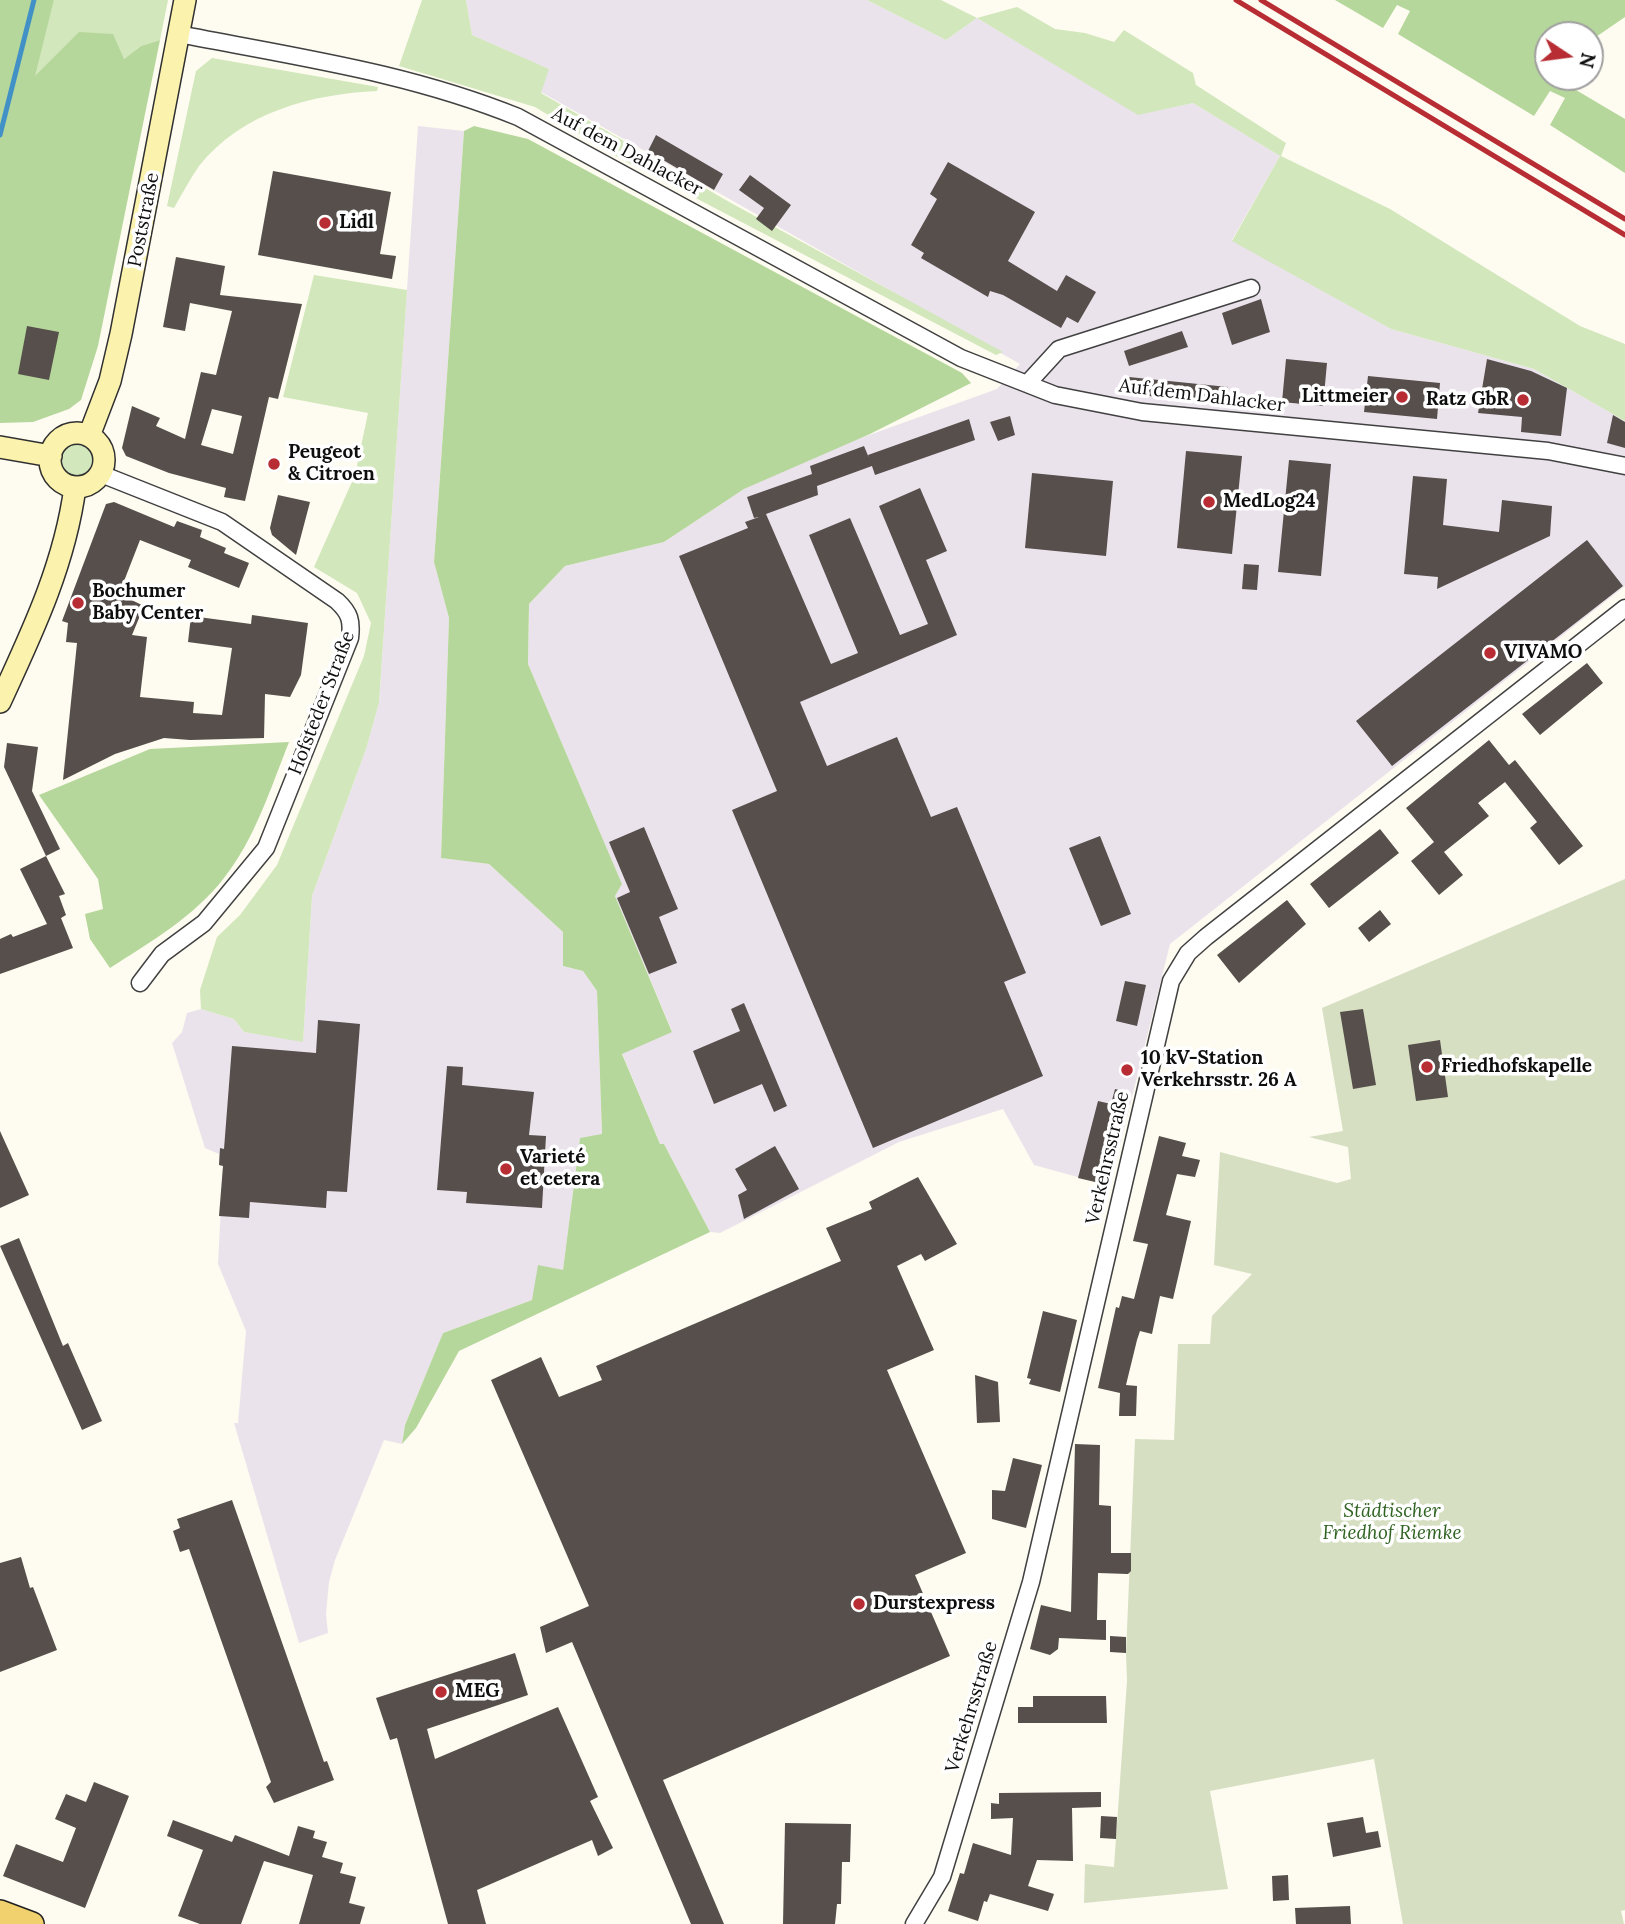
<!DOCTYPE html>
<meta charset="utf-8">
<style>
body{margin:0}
#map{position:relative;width:1625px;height:1924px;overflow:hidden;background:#fefbf0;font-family:Lora,serif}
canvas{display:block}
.north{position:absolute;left:1534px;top:21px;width:70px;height:70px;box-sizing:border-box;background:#fff;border:2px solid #9f9f9f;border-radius:50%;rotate:103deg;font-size:19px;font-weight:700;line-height:28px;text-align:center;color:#0e0e0e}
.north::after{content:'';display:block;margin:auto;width:24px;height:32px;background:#b72d33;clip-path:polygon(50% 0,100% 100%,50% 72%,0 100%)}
</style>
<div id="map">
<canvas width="1625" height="1924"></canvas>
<div class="north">N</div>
</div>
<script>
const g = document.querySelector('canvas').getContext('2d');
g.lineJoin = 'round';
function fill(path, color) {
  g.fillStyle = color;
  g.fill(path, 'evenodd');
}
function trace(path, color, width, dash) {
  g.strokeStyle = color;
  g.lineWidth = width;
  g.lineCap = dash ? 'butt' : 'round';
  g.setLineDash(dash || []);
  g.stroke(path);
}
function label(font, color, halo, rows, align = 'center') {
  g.font = font + ' Lora,serif';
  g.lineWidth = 7;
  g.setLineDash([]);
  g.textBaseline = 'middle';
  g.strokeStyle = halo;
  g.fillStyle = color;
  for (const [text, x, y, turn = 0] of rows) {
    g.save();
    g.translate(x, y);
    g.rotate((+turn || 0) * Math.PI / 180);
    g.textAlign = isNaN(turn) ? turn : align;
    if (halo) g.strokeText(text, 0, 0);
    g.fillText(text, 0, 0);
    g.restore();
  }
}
fill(new Path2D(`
 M466 0H867L946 40 977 18 1138 114 1193 103 1280 156 1232 240 1391 329 1534 369 1625 421V586L1170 944 1110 1186 1034 1165 1003 1109 899 1142 720 1233 710 1232 664 1144H660L622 1053 672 1031 615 896 622 884 528 664 529 604 565 566 664 542 744 489 833 448 997 389 1020 364 541 92 548 69 472 35Z
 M418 126 464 131 434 562 449 618 441 858 489 864 563 932V966L583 971 597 991 602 1135 580 1138 563 1271 532 1300 443 1333 405 1425 402 1444 384 1440 335 1560 329 1582 326 1614 328 1633 299 1643 234 1423H238L246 1331 218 1264 223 1166 219 1165V1154L205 1148 172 1043 182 1032 187 1013 201 1009 234 1019 244 1032 303 1041 312 896 366 749 379 703Z`), '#ebe3ec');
fill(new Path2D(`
 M54 0H168L160 40 141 46 124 59 34 77Z
 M422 0H466L472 35 549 69 541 93 731 203 1003 352 996 355 621 159 535 107 399 66Z
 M867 0H941L977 18 1017 7 1055 29 1085 33 1114 42 1124 30 1193 73 1196 85 1286 143 1281 156 1390 209 1580 326 1625 344V421L1534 369 1391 329 1232 241 1280 156 1193 103 1138 115 977 18 946 40Z
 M212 58 378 87 377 91C312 94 242 112 199 166 190 179 182 194 174 208L167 206 196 71Z
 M314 275 407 290 379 703 366 749 312 896 303 1042 244 1032 234 1019 201 1009 200 990 217 937 240 915 277 865 364 656 371 623 357 593 314 567 355 475 368 413 283 397Z
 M58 460a17 17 0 1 1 34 0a17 17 0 1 1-34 0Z`), '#d2e7bb');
fill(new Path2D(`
 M0 0H54L35 76 79 32 113 34 124 59 141 46 160 40 98 346 81 400 69 409 33 422 0 423Z
 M1335 0H1625V17L1590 41V35H1548V70L1545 72 1548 77H1554L1625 119V173L1550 125 1565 98 1550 91 1534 116 1398 34 1410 11 1397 5 1383 28Z
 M474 126 528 139 962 373 971 383 870 434 744 489 664 542 565 566 529 604 528 664 622 884 615 896 672 1032 622 1054 660 1144H664L710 1232 459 1351 416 1428 402 1444 405 1425 443 1333 532 1300 538 1265 563 1270 580 1138 602 1134 597 991 583 971 563 966V932L489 864 441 858 449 618 434 562 464 131Z
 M289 742C271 787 255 839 224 878 194 917 150 942 110 968L90 939 85 914 103 909 98 879 39 795 150 749Z`), '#b6d79b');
fill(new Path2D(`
 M1625 879V1910L1621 1911 1624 1924H1403L1374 1759 1210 1791 1228 1889 1084 1903 1085 1864 1114 1867 1127 1681 1126 1653 1135 1439 1174 1440 1178 1344H1210L1212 1316 1252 1274 1214 1265 1220 1152 1337 1183 1351 1179 1348 1147 1309 1137 1343 1131 1322 1008Z`), '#d6dfc2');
trace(new Path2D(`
 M0 135 34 0`), '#4291c6', 5);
fill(new Path2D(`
 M656 135 723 174 714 190 648 151Z
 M948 162 1035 212 1008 261 1057 291 1066 275 1096 292 1078 323 1067 317 1061 328 1003 295 990 291 988 297 921 258 924 253 911 245 937 199 930 194Z
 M273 171 391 192 380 254 396 256 392 279 258 255Z
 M750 175 791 205 772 231 756 219 764 208 739 190Z
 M176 257 225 266 220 295 302 304 278 399 269 397 245 501 224 497 226 488 169 473 126 456 122 448 132 406 160 418 156 426 185 439 201 372 216 375 232 311 190 303 185 331 163 327ZM212 409 242 416 233 454 201 445Z
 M1261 299 1270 332 1232 345 1222 313Z
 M27 326 59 332 49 380 18 374Z
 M1182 331 1188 347 1129 366 1124 351Z
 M1286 359 1327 363 1323 406 1282 402Z
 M1487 359 1531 371 1567 388 1561 436 1521 432 1522 417 1478 413Z
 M1368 376 1440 383 1437 419 1364 412Z
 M1129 377 1228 387 1226 403 1127 394Z
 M1613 415 1625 422V448L1607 443Z
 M1010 416 1015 435 998 441 990 422Z
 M969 419 975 440 875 475 872 466 817 486 818 495 766 514 831 664 858 653 809 535 850 518 900 635 928 624 879 506 920 488 947 551 926 560 957 635 800 702 827 766 897 737 931 817 957 807 1026 973 1004 982 1043 1076 873 1148 732 810 777 791 679 556 748 528 745 522 759 517 754 518 747 497 812 474 810 466 864 446 869 458 868 455Z
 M1186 451 1242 456 1232 554 1177 548Z
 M1289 460 1331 464 1321 576 1278 572Z
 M1032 473 1113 481 1106 556 1025 548Z
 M1413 476 1447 479 1443 525 1499 532 1502 500 1552 506 1550 536 1437 589 1438 577 1404 574Z
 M278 495 310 502 296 555 272 535 270 528Z
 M114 502 174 527 177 521 202 530 200 537 226 548 224 553 249 563 239 588 188 567 191 560 140 540 119 594 144 606 132 635 147 637 140 697 194 702 193 713 222 715 232 648 188 642 191 616 251 624 252 615 308 623 301 675 290 697 265 694 264 738 190 740 164 738 115 754 63 780 77 643 66 642 68 623 62 621 106 504Z
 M1587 540 1623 586 1392 766 1356 721Z
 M1244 564 1259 565 1257 590 1242 589Z
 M1587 663 1603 683 1540 735 1522 714Z
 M1489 740 1509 765 1515 760 1583 846 1559 865 1530 828 1537 822 1505 782 1478 803 1489 816 1444 852 1463 875 1439 895 1411 861 1434 842 1406 808Z
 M7 743 38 747 32 791 60 849 46 856 4 767Z
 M644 827 678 909 659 917 677 963 649 974 617 898 630 892 609 842Z
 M1380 829 1399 853 1329 908 1310 884Z
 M1100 836 1131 914 1101 926 1069 848Z
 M46 856 65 894 59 896 66 915 61 918 73 948 0 974V939L11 934 13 937 47 924 20 869Z
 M1287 900 1306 924 1239 983 1217 955Z
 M1380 910 1391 924 1369 942 1358 928Z
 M1125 981 1146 985 1137 1026 1116 1021Z
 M744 1003 787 1106 774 1112 762 1084 714 1104 693 1051 740 1031 731 1009Z
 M1363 1009 1376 1085 1353 1089 1340 1012Z
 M318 1020 360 1024 347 1192 327 1191 326 1208 250 1202 249 1218 219 1216 223 1166 219 1165 220 1148 224 1149 232 1046 316 1053Z
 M1440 1040 1448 1097 1416 1101 1408 1045Z
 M447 1066 463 1067 462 1085 534 1092 529 1135 546 1136 542 1208 466 1203 467 1192 437 1190Z
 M1115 1089 1130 1093 1108 1185 1078 1178 1098 1101 1111 1104Z
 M0 1131 29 1195 0 1208Z
 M1159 1136 1186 1143 1182 1156 1200 1160 1195 1177 1177 1174 1166 1215 1191 1221 1173 1299 1160 1296 1152 1334 1140 1331 1137 1340 1126 1385 1137 1386 1136 1416H1119L1120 1393 1098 1388 1116 1307 1119 1308 1122 1296 1134 1299 1148 1244 1133 1241Z
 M775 1146 799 1189 744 1219 738 1195 747 1190 735 1169Z
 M918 1177 957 1244 925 1261 921 1254 897 1266 934 1350 887 1370 966 1553 915 1575 950 1656 663 1780 724 1924H691L572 1642 546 1653 540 1627 589 1606 491 1380 541 1357 559 1397 602 1380 596 1366 841 1261 826 1228 872 1209 869 1202Z
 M19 1238 63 1346 68 1343 102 1421 82 1430 0 1246Z
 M1043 1311 1077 1320 1060 1392 1029 1384 1031 1379 1027 1378Z
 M975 1375 998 1382 1000 1422 977 1423Z
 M1075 1444 1100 1445 1099 1505 1111 1506V1553H1131V1571L1128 1574 1098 1573 1097 1620H1106V1640L1059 1638 1058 1649 1050 1655 1030 1649 1041 1605 1071 1612Z
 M1013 1458 1042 1465 1026 1528 992 1519V1490L1005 1491Z
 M232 1500 324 1762 327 1761 334 1780 274 1803 266 1787 271 1782 189 1549 180 1552 173 1531 180 1528 177 1519Z
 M21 1557 30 1588 33 1587 57 1650 0 1672V1563Z
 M1110 1636 1126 1637V1653L1110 1652Z
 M515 1653 528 1695 427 1729 435 1759 558 1707 598 1797 590 1801 613 1848 598 1856 592 1840 477 1890 486 1924H448L397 1738 390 1740 376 1698Z
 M1033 1696H1106L1107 1723H1018V1707H1033Z
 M94 1782 129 1796 85 1908 3 1876 16 1844 63 1862 76 1828 55 1819 66 1794 86 1802Z
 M1101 1792V1807L1072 1808 1073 1861 1037 1860 1028 1886 1054 1894 1048 1911 990 1894 987 1902 984 1901 978 1921 948 1911 960 1873 964 1874 973 1843 1011 1855 1013 1818 991 1819V1803L999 1804V1793Z
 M1101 1816 1117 1817 1116 1839 1100 1838Z
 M1363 1817 1366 1833 1378 1831 1381 1847 1333 1857 1327 1823Z
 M173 1820 232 1842 235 1835 289 1856 298 1826 315 1831 313 1838 327 1842 322 1857 343 1863 340 1873 356 1877 349 1903 365 1907 360 1924H299L313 1875 264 1861 241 1924H200L178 1916 203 1850 167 1836Z
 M785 1823 851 1824 850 1862H842L841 1904H837L835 1924H783Z
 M1288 1875 1289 1900 1273 1901 1272 1876Z
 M1350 1906 1351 1924H1296L1295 1908Z`), '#564f4b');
const street = new Path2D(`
 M179 34C295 57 407 72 518 117L961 358 1055 395 1142 412 1548 451 1625 466
 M1027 384 1059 349 1251 288
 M101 474 222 522 337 601C350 613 352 621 350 638L266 848 204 923 162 954 140 983
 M914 1924 942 1877 1031 1582 1171 981 1188 953 1206 937 1625 608`);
const secondary = new Path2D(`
 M50 460a27 27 0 1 1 54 0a27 27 0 1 1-54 0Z
 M89 436 110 381 121 334 185 0
 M0 447 51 456
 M0 702C32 633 65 564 75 487`);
const primary = new Path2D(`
 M0 1912 32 1924`);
trace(street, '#414141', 19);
trace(secondary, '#303030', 24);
trace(primary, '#1f1f1f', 26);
trace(street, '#fff', 16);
trace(secondary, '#fbf2ae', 21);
trace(primary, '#f1d16d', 23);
trace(new Path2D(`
 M1236 0 1625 235
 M1261 0 1625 219`), '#b72d33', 5);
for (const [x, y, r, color] of [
 [325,223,7,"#b72d33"],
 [1402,397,7,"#b72d33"],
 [1523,400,7,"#b72d33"],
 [274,464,7,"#b72d33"],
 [1209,502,7,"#b72d33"],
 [78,603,7,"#b72d33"],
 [1490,653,7,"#b72d33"],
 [1427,1067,7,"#b72d33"],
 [1127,1070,7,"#b72d33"],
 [506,1169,7,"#b72d33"],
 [859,1604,7,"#b72d33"],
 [441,1692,7,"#b72d33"]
]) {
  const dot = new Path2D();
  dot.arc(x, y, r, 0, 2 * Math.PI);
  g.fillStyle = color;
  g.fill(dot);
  trace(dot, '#fff', 2.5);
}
label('19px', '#0e0e0e', '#fff', [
 ["Auf dem Dahlacker",627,152,28],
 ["Poststraße",144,220,-79],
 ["Auf dem Dahlacker",1202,396,7],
 ["Hofsteder Straße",322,703,-69],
 ["Verkehrsstraße",1108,1158,-77],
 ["Verkehrsstraße",972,1707,-73]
]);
label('bold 19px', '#0e0e0e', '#fff', [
 ["Lidl",339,223],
 ["Littmeier",1388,397,"right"],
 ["Ratz GbR",1509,400,"right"],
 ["Peugeot",288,453],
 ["& Citroen",288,475],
 ["MedLog24",1223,502],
 ["Bochumer",92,592],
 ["Baby Center",92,614],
 ["VIVAMO",1504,653],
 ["10 kV-Station",1141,1059],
 ["Verkehrsstr. 26 A",1141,1081],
 ["Friedhofskapelle",1441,1067],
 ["Varieté",520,1158],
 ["et cetera",520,1180],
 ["Durstexpress",873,1604],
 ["MEG",455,1692]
], 'left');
label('italic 19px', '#2f6321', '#fff', [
 ["Städtischer",1392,1512],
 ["Friedhof Riemke",1392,1534]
]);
</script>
